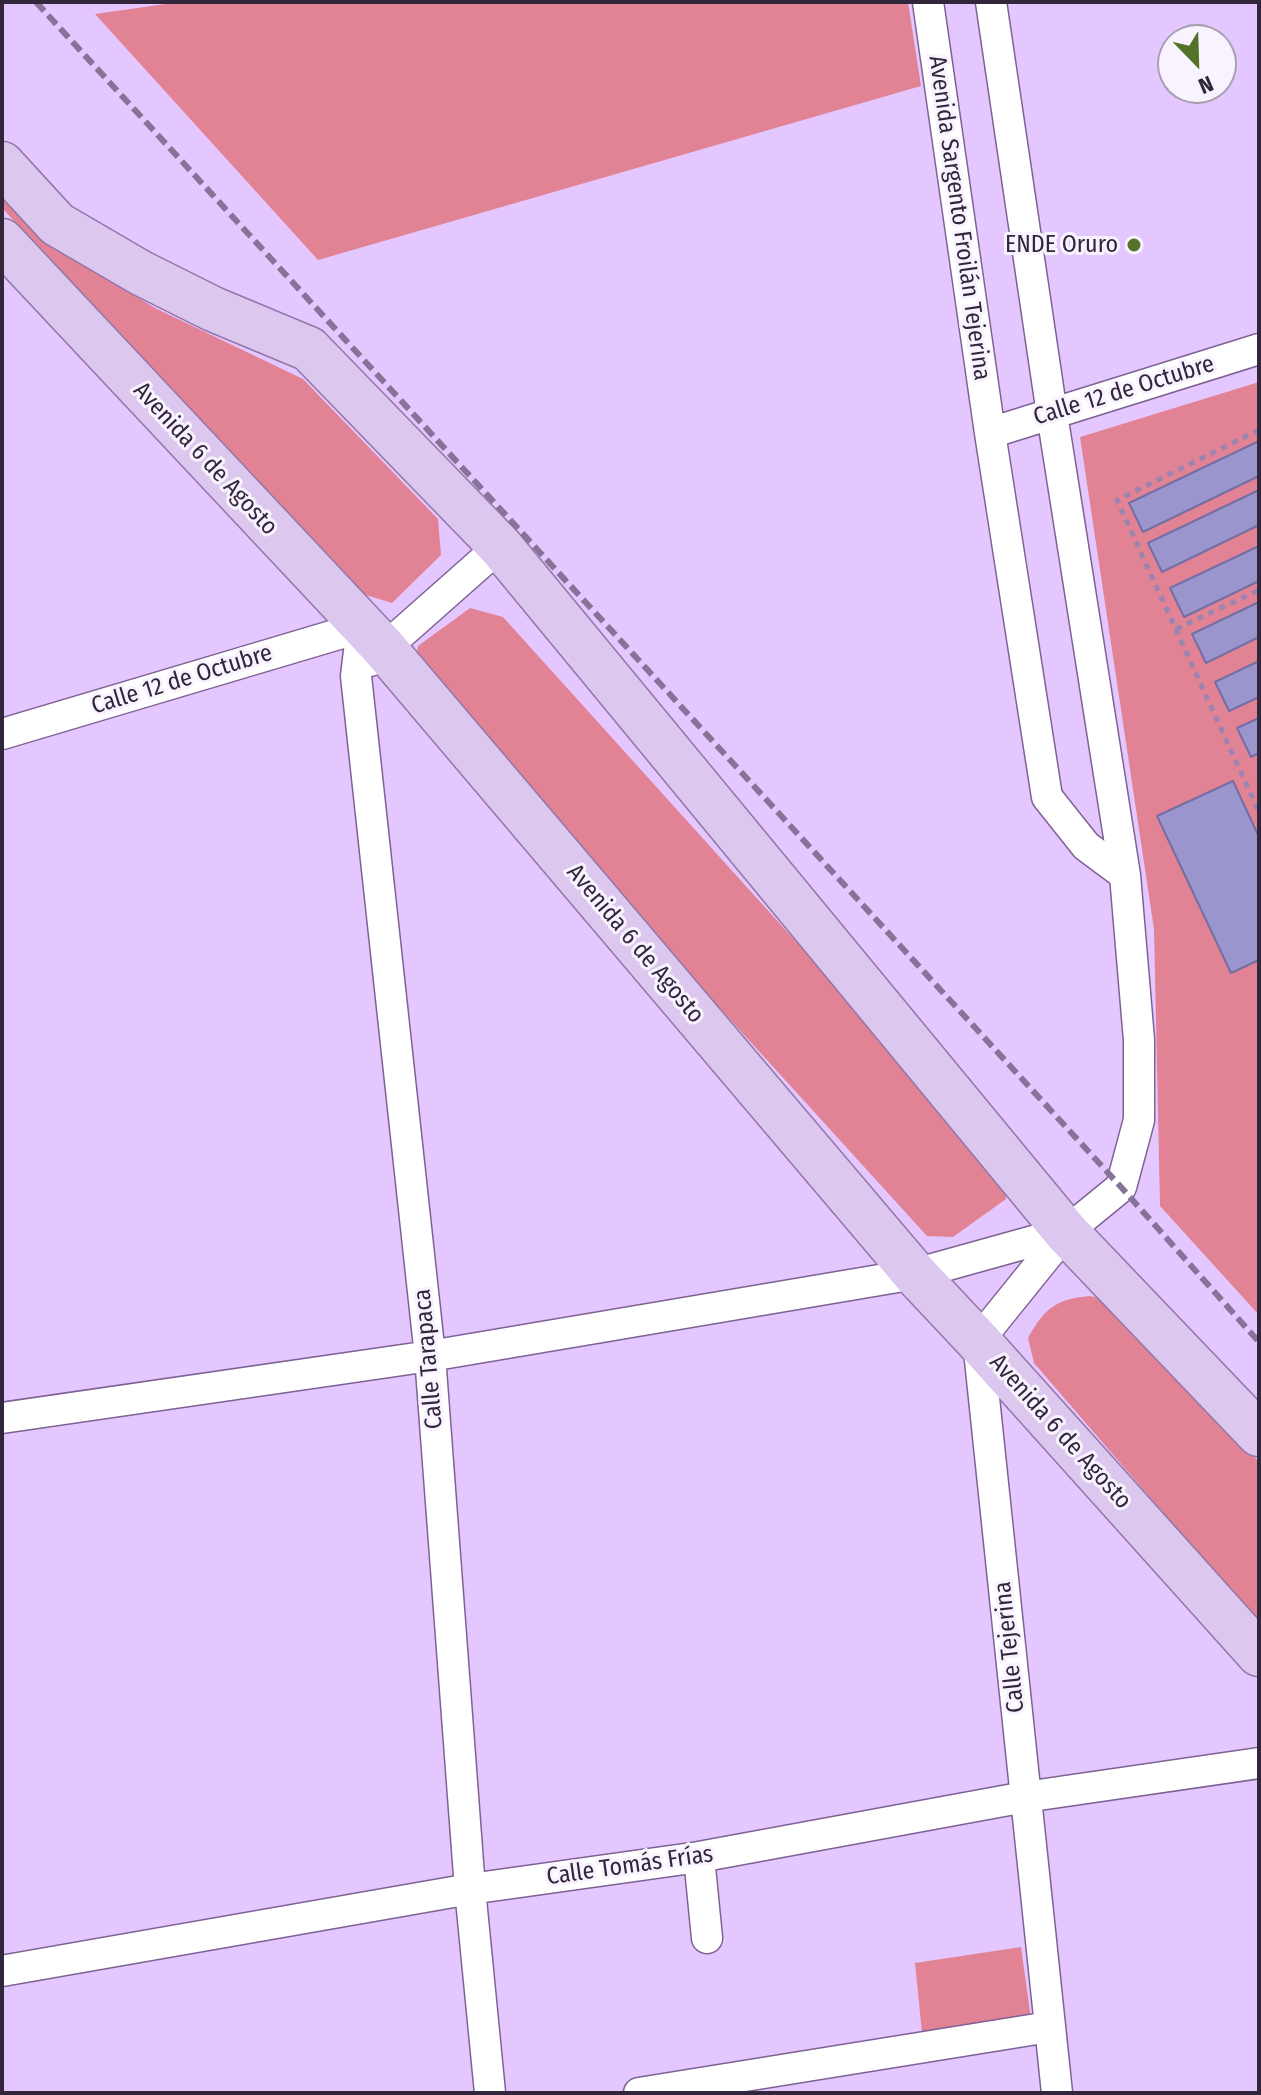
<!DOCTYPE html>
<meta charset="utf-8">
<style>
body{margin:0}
#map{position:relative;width:1261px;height:2095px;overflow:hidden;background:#e5c7ff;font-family:"Fira Sans Condensed",sans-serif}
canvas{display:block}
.frame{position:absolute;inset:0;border:4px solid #32263c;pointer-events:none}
.north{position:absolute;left:1157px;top:24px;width:80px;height:80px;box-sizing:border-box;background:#f9f3ff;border:2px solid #a9a1b1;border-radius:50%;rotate:157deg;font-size:22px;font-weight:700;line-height:32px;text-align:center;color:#32263c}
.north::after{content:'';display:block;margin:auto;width:28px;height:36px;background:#547328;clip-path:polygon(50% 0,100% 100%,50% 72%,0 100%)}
</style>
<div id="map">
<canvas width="1261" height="2095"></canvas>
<div class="frame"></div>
<div class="north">N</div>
</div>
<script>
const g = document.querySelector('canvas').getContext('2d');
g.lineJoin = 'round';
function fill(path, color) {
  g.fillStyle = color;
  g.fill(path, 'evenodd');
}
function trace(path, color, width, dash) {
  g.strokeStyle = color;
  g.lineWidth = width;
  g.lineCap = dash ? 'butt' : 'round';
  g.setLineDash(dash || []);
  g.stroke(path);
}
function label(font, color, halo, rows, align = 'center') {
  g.font = font + ' "Fira Sans Condensed",sans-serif';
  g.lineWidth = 6;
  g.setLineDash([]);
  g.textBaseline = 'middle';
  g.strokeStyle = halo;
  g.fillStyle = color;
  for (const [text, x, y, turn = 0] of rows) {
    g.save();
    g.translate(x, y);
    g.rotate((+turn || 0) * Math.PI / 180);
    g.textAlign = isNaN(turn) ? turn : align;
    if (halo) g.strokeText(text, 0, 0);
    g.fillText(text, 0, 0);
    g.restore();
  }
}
fill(new Path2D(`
 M179 2H908L921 86 318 260 95 14Z
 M2 182 76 259 155 308 303 379 438 519 441 555 392 603 359 593 2 208Z
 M1259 382V1315L1160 1206 1154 929 1080 437Z
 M470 608 503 617 1004 1172 1006 1199 953 1237 927 1236 414 672 418 646Z
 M1089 1296 1114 1300 1259 1462V1624L1034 1363 1028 1338C1044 1309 1056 1299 1089 1296Z
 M1021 1947 1031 2019 922 2033 915 1963Z`), '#e18394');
const building = new Path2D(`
 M1259 441V476L1143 532 1129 503Z
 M1259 490V525L1162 572 1148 543Z
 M1259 546V581L1184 617 1170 588Z
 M1259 602V637L1206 663 1192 634Z
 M1259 661V697L1229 711 1215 682Z
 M1259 718V753L1251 757 1237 728Z
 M1233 781 1259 837V960L1231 973 1157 816Z`);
fill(building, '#9b95cd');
trace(building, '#746ea3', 2);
const minor = new Path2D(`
 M928 2 990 433 1047 797 1086 846 1125 875
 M990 433 1259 349
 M370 661 500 546
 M2 734 362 627 356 676 430 1356 470 1889 490 2093
 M2 1418 430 1356 915 1274 1066 1232 1121 1187 1139 1120V1040L1125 875 1052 414 991 2
 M699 1857 707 1938
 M2 1971 470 1889 699 1857 1025 1797 1259 1763
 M639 2093 1049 2027
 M1057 2093 978 1341 1066 1232`);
const primary = new Path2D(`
 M2 164 57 224 141 273 213 309 309 349 500 546 1066 1232 1259 1434
 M2 241 383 647 915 1274 978 1341 1259 1654`);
trace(minor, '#7e6294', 33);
trace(primary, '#9276a9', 47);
trace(new Path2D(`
 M1259 430 1117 500 1259 812
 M1176 629 1259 590`), '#9b84ae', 5, [6, 6]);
trace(minor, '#fff', 30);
trace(primary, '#dcc7ef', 44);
trace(new Path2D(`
 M36 2 1121 1187 1259 1342`), '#877298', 6, [12, 6]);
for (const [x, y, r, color] of [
 [1134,245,8,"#547328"]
]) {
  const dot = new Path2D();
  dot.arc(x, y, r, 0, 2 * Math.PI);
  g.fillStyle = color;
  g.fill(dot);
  trace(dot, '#f9f3ff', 3);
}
label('24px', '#32263c', '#f9f3ff', [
 ["Avenida Sargento Froilán Tejerina",959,218,82],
 ["Calle 12 de Octubre",1124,391,-17],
 ["Avenida 6 de Agosto",205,459,47],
 ["Calle 12 de Octubre",182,680,-17],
 ["Avenida 6 de Agosto",635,944,50],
 ["Calle Tarapaca",429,1359,-95],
 ["Avenida 6 de Agosto",1060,1432,48],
 ["Calle Tejerina",1010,1647,-96],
 ["Calle Tomás Frías",630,1866,-8]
]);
label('24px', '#32263c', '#f9f3ff', [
 ["ENDE Oruro",1118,245]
], 'right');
</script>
